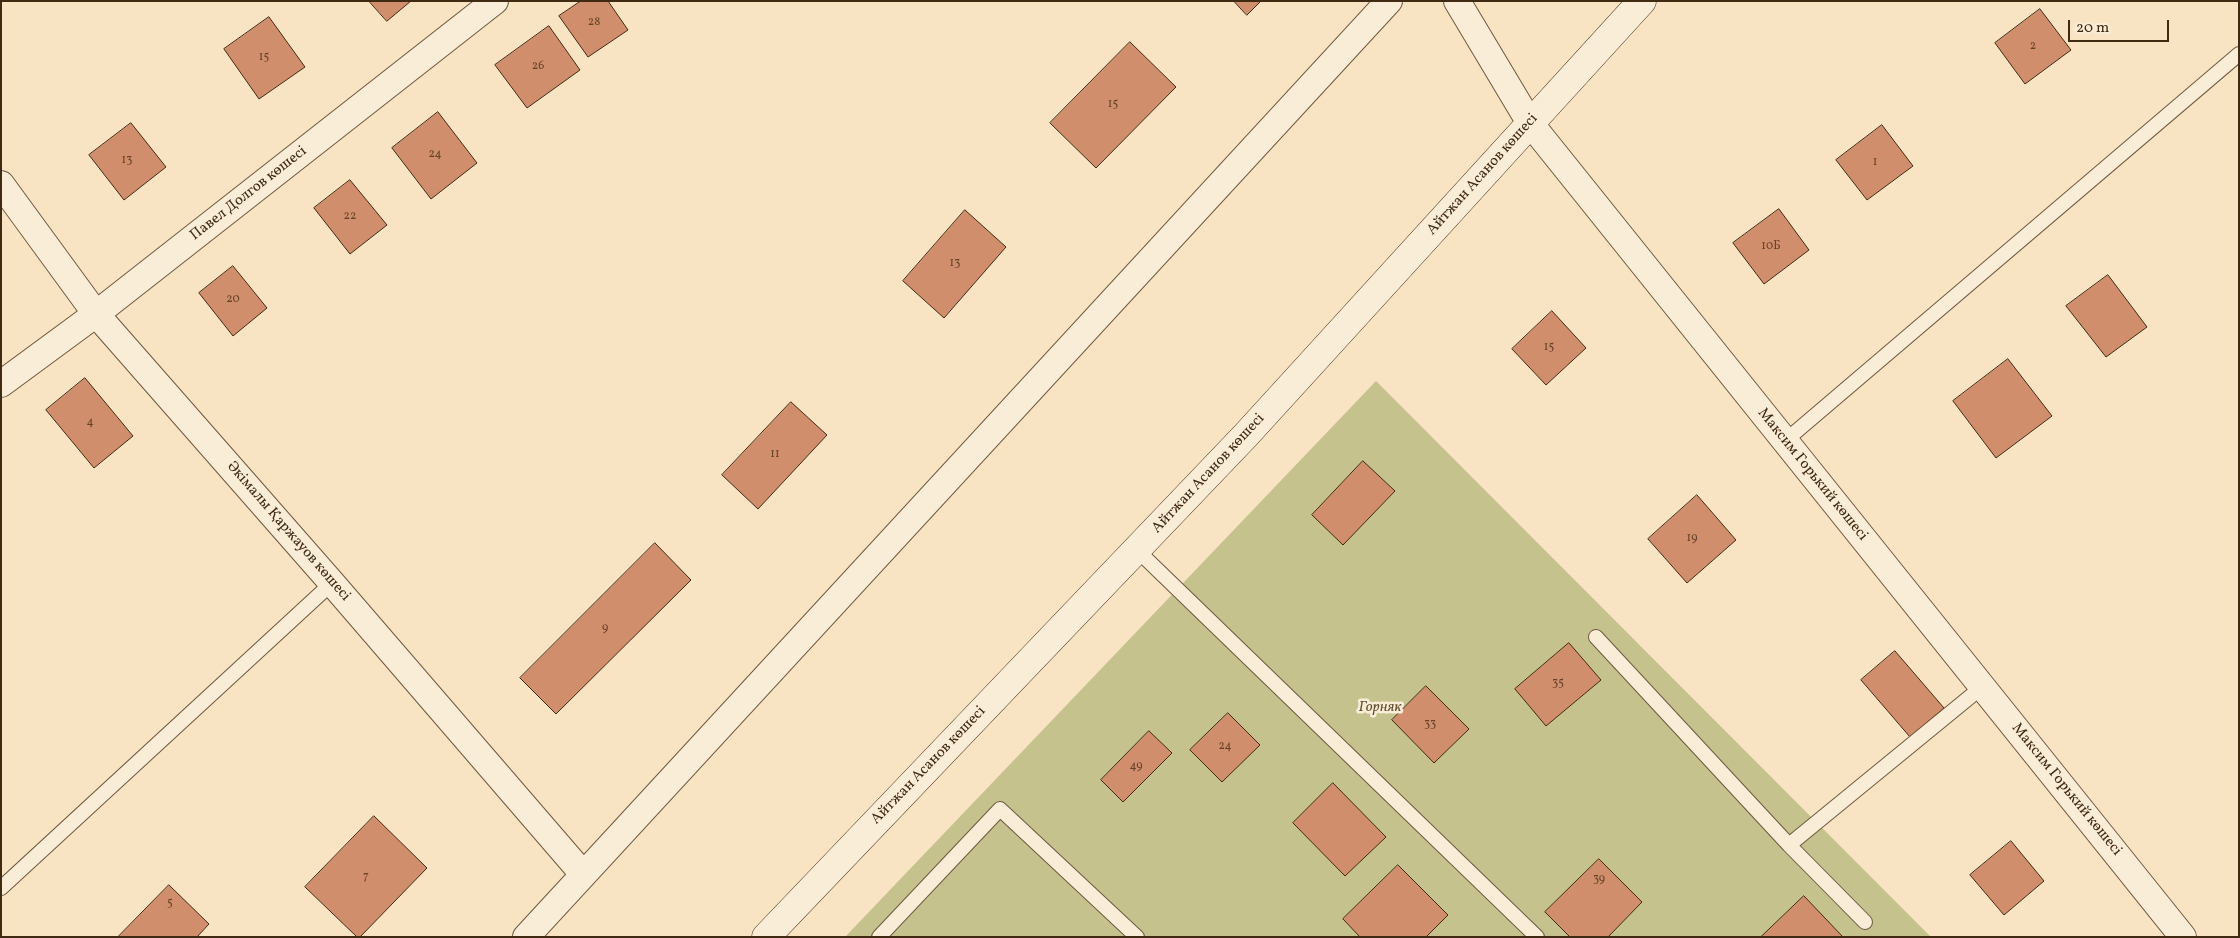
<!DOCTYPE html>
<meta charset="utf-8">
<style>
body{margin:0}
#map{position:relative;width:2240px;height:938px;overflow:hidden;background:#f8e4c3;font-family:Vollkorn,serif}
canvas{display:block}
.frame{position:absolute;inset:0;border:2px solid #412a12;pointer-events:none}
.scale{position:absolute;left:2068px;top:20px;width:101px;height:22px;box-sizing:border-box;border:2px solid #412a12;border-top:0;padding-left:6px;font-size:15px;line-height:18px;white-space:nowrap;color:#412a12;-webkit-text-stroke:4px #faedd8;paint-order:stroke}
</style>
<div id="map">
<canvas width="2240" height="938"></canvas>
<div class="frame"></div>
<div class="scale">20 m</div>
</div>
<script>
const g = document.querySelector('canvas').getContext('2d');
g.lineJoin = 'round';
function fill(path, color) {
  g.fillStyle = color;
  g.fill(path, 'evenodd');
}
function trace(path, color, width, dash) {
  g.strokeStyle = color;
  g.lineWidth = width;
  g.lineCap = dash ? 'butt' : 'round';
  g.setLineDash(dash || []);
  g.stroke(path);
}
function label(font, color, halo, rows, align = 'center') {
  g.font = font + ' Vollkorn,serif';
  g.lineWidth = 5;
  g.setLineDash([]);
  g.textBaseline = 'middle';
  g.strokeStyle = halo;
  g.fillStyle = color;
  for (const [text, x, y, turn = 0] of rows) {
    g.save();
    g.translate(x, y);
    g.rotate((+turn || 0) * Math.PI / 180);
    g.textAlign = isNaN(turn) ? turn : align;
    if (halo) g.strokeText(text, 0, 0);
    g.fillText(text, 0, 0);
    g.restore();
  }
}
fill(new Path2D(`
 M1376 381 1931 937H845Z`), '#c5c28e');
const building = new Path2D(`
 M369 1H411L387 21Z
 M581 1H608L628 30 588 57 559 16Z
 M1234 1H1261L1247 15Z
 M2040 9 2071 50 2025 84 1995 43Z
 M269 17 305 67 259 99 224 49Z
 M549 26 580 70 527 108 495 65Z
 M1130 42 1176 87 1096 168 1050 123Z
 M438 112 477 163 431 199 392 148Z
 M131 123 166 167 124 200 89 155Z
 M1882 125 1913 166 1867 200 1836 160Z
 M350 180 387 225 350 254 314 208Z
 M1779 209 1809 250 1764 284 1733 243Z
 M965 210 1006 247 944 318 903 281Z
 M233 266 267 308 233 336 199 293Z
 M2108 275 2147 327 2106 357 2066 306Z
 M1552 311 1586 348 1546 385 1512 349Z
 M2008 359 2052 416 1996 458 1953 401Z
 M85 378 133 436 94 468 46 410Z
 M791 402 827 435 758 509 722 475Z
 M1363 461 1395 491 1343 545 1312 515Z
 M1697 495 1736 540 1687 583 1648 539Z
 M655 543 691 580 556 714 520 678Z
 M1569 643 1601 680 1546 726 1515 689Z
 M1895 651 1944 708 1910 737 1861 680Z
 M1426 686 1469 729 1434 763 1392 720Z
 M1228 713 1260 745 1222 782 1190 750Z
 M1149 731 1172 753 1123 802 1101 780Z
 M1333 783 1386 837 1345 876 1293 823Z
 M374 816 427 868 360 937H357L305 887Z
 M2011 841 2044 881 2004 915 1970 875Z
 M1599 859 1642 902 1608 937H1570L1545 912Z
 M1398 865 1448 915 1426 937H1360L1343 919Z
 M169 885 209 924 197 937H118Z
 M1804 896 1843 937H1761Z`);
fill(building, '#d18e6c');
trace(building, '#412a12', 1);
const lane = new Path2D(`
 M1785 441 2239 54
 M1137 550 1537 937
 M1596 637 1789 845 1982 687
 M1789 845 1865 922
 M1 888 332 583
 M879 937 1000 809 1137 937`);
const street = new Path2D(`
 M1457 1 1530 123 2183 937
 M1 184 96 314 332 583 583 874
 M1 384 96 314 495 1
 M526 937 1389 1`);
const secondary = new Path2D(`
 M766 937 1246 435 1642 1`);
trace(lane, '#6f583e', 16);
trace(street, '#6f583e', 28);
trace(secondary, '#412a12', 29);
trace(lane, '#faedd8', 14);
trace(street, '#faedd8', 26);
trace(secondary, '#faedd8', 28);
label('12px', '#654328', null, [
 ["28",594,23],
 ["2",2033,47],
 ["15",264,58],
 ["26",538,67],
 ["15",1113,105],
 ["24",435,155],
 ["13",127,161],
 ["1",1875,163],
 ["22",350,217],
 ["10Б",1771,247],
 ["13",955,264],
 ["20",233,300],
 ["15",1549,348],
 ["4",90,423],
 ["11",775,455],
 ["19",1692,539],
 ["9",605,629],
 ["35",1558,684],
 ["33",1430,725],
 ["24",1225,747],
 ["49",1136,767],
 ["7",366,877],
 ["39",1599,880],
 ["5",170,904]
]);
label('15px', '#412a12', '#faedd8', [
 ["Айтжан Асанов көшесі",1483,175,-48],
 ["Павел Долгов көшесі",249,194,-38],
 ["Айтжан Асанов көшесі",1209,474,-47],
 ["Максим Горький көшесі",1812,475,51],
 ["Әкімалы Қаржауов көшесі",288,532,49],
 ["Айтжан Асанов көшесі",929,766,-46],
 ["Максим Горький көшесі",2066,790,51]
]);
label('italic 15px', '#625031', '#faedd8', [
 ["Горняк",1380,708]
]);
</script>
